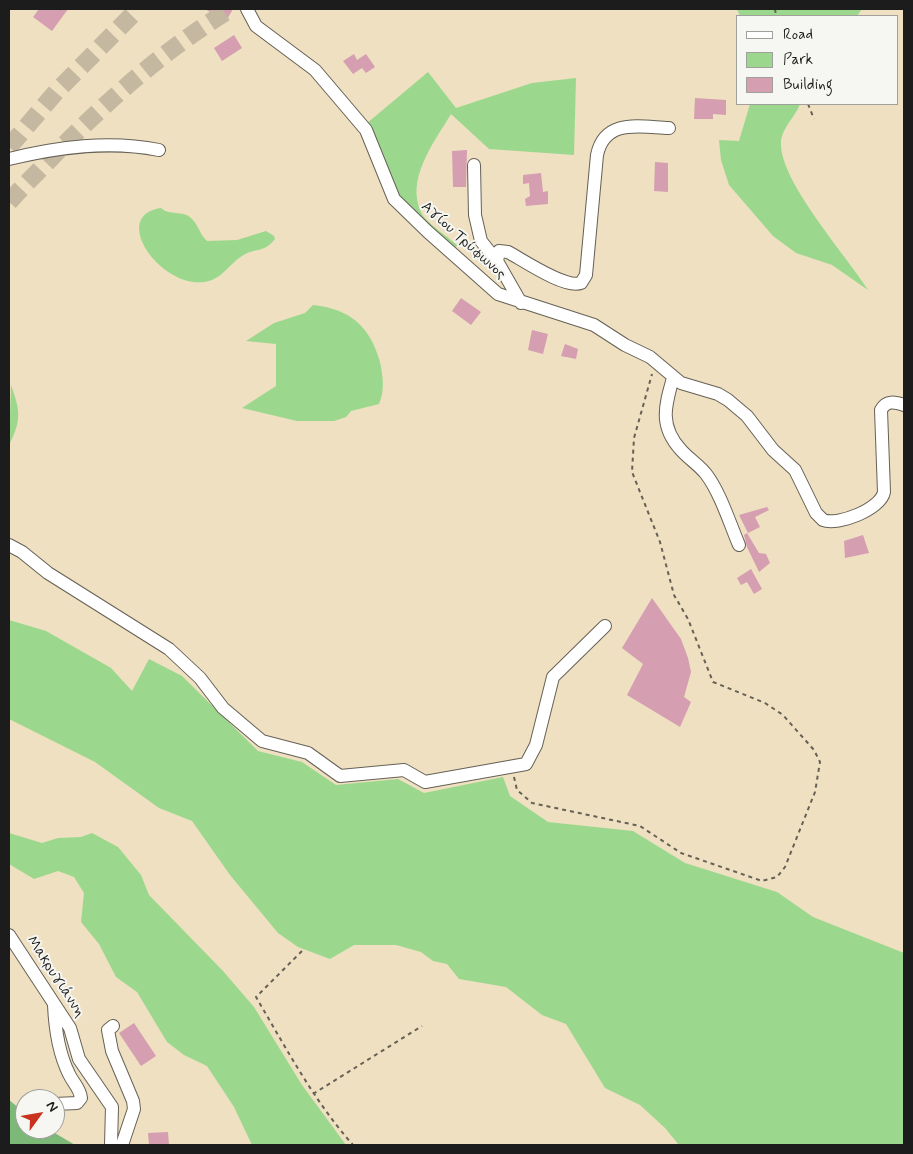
<!DOCTYPE html>
<meta charset="utf-8">
<style>
body{margin:0}
#map{position:relative;width:913px;height:1154px;overflow:hidden;background:#eee0c1;font-family:Mynerve,sans-serif}
canvas{display:block}
.frame{position:absolute;inset:0;border:10px solid #1c1c1c;pointer-events:none}
.legend{position:absolute;left:736px;top:15px;width:162px;height:90px;box-sizing:border-box;background:#f6f6f2;border:1px solid #9f9f9c;margin:0;padding:6px 9px;list-style:none;font-size:15px;color:#1c1c1c}
.legend li{display:flex;align-items:center;gap:10px;height:25px}
.legend b{width:25px;border:1px solid #9f9f9c}
.north{position:absolute;left:15px;top:1089px;width:50px;height:50px;box-sizing:border-box;background:#f6f6f2;border:1px solid #9f9f9c;border-radius:50%;rotate:58deg;font-size:14px;font-weight:700;line-height:20px;text-align:center;color:#1c1c1c}
.north::after{content:'';display:block;margin:auto;width:18px;height:22px;background:#c8321e;clip-path:polygon(50% 0,100% 100%,50% 72%,0 100%)}
</style>
<div id="map">
<canvas width="913" height="1154"></canvas>
<div class="frame"></div>
<ul class="legend">
<li><b style="height:6px;background:#fff"></b>Road</li>
<li><b style="height:14px;background:#9bd88d"></b>Park</li>
<li><b style="height:14px;background:#d59eb1"></b>Building</li>
</ul>
<div class="north">N</div>
</div>
<script>
const g = document.querySelector('canvas').getContext('2d');
g.lineJoin = 'round';
function fill(path, color) {
  g.fillStyle = color;
  g.fill(path, 'evenodd');
}
function trace(path, color, width, dash) {
  g.strokeStyle = color;
  g.lineWidth = width;
  g.lineCap = dash ? 'butt' : 'round';
  g.setLineDash(dash || []);
  g.stroke(path);
}
function label(font, color, halo, rows, align = 'center') {
  g.font = font + ' Mynerve,sans-serif';
  g.lineWidth = 4;
  g.setLineDash([]);
  g.textBaseline = 'middle';
  g.strokeStyle = halo;
  g.fillStyle = color;
  for (const [text, x, y, turn = 0] of rows) {
    g.save();
    g.translate(x, y);
    g.rotate((+turn || 0) * Math.PI / 180);
    g.textAlign = isNaN(turn) ? turn : align;
    if (halo) g.strokeText(text, 0, 0);
    g.fillText(text, 0, 0);
    g.restore();
  }
}
fill(new Path2D(`
 M737 9H862L857 16H740Z
 M428 72 456 108 532 83 576 78 574 155 489 149 451 114C435 141 404 180 422 214 427 223 448 237 457 245L454 253 396 198 366 124Z
 M750 104H800C795 118 780 129 781 145 782 184 846 255 868 290L832 265 796 253 773 236 729 185 721 160 719 140 739 141Z
 M161 208C169 216 183 210 191 218 198 224 200 235 207 241L237 240 266 231 274 236 275 239C263 254 256 247 242 256 231 263 224 275 212 280 167 297 106 216 161 208Z
 M313 305C350 309 370 326 380 362 383 377 385 390 379 404L351 411 346 417 334 421H297L242 408 276 386V344L246 341 274 323 305 313Z
 M11 385C20 410 22 420 9 445Z
 M9 620 46 631 111 668 132 691 149 659 182 676 258 751 302 762 336 785 398 779 424 793 503 777 510 796 548 822 633 831 685 863 777 892 813 917 904 953V1145H679L665 1128 640 1105 605 1088 566 1024 542 1015 506 987 459 979 447 964 433 961 421 952 396 945H354L330 959 298 947 278 933 230 875 192 821 159 808 95 762 9 719Z
 M9 833 42 843 58 838 81 837 92 833 118 847 141 875 149 895 223 971 254 1007 302 1085 346 1145H252L234 1107 207 1066 184 1055 167 1042 137 992 116 977 99 944 81 922 84 893 74 877 58 871 34 879 9 864Z`), '#9bd88d');
fill(new Path2D(`
 M9 1100 25 1113V1129H48L75 1145H9Z`), '#7cb878');
fill(new Path2D(`
 M39 9H68L52 31 33 17Z
 M205 9H233L226 21Z
 M234 35 242 48 222 61 214 48Z
 M354 54 357 60 366 54 375 67 366 73 362 68 353 74 343 61Z
 M695 98 726 100V115L713 114V119H694Z
 M467 150 466 187H453L452 151Z
 M655 162 668 163V192L654 191Z
 M541 173 543 192 548 191V204L526 206 525 199 530 196 529 183 523 184V175Z
 M461 298 481 312 471 325 452 311Z
 M532 330 548 334 543 354 528 350Z
 M565 344 578 349 576 359 561 356Z
 M767 507 769 510 755 517 760 527 748 533 739 515Z
 M747 533 759 553 766 554 770 563 759 572 747 547 744 535Z
 M863 535 869 553 845 558 844 541Z
 M751 569 762 589 754 594 747 582 741 585 737 578Z
 M652 598 681 639 688 658 691 672 684 697 691 702 680 727 627 695 643 664 622 648Z
 M134 1023 156 1056 141 1066 119 1033Z
 M168 1132 169 1145H149L148 1133Z`), '#d59eb1');
trace(new Path2D(`
 M9 147 56 92 138 9
 M9 202C23 186 39 171 54 155 108 100 165 49 231 9`), '#c4b9a0', 18, [18, 9]);
const minor = new Path2D(`
 M247 9 256 26 315 70 366 130 394 199 428 232 498 294 594 325 625 345 650 357 681 383 718 394 728 400 747 416 773 450 795 470 816 513 823 520C838 526 881 509 884 492L881 410C886 400 895 402 904 405
 M9 159C58 147 109 140 159 150
 M474 165 475 215 481 241 497 261
 M521 303 497 261 499 251 508 252C523 260 565 289 581 283L586 275 597 155C605 118 640 127 669 128
 M673 378C665 406 659 426 681 450 689 459 699 465 706 474 720 492 730 524 739 545
 M9 545 22 552 48 573 169 649 200 678 223 708 262 741 308 753 340 776 404 770 425 782 526 764 536 745 553 677 605 626
 M9 935 70 1028 79 1059 112 1107 111 1145
 M54 1005C55 1028 59 1054 69 1074 73 1083 80 1088 81 1098L77 1103 55 1104
 M113 1026 108 1030 112 1051 133 1101 134 1109 122 1145
 M24 1109 25 1108`);
trace(minor, '#666156', 14);
trace(new Path2D(`
 M775 9 776 16
 M808 104 814 119
 M514 777 517 790 532 803 640 826 681 853 762 881 777 877 785 867 815 792 820 762 814 750 783 715 765 703 713 682 688 619 674 595 660 542 632 472 634 438 652 374
 M302 951 256 997C286 1048 314 1101 353 1145
 M313 1094 422 1026`), '#666156', 2, [4, 4]);
trace(minor, '#fff', 12);
label('15px', '#1c1c1c', '#f6f6f2', [
 ["Αγίου Τρύφωνος",463,241,42],
 ["Μακρυγιάννη",55,977,57]
]);
</script>
